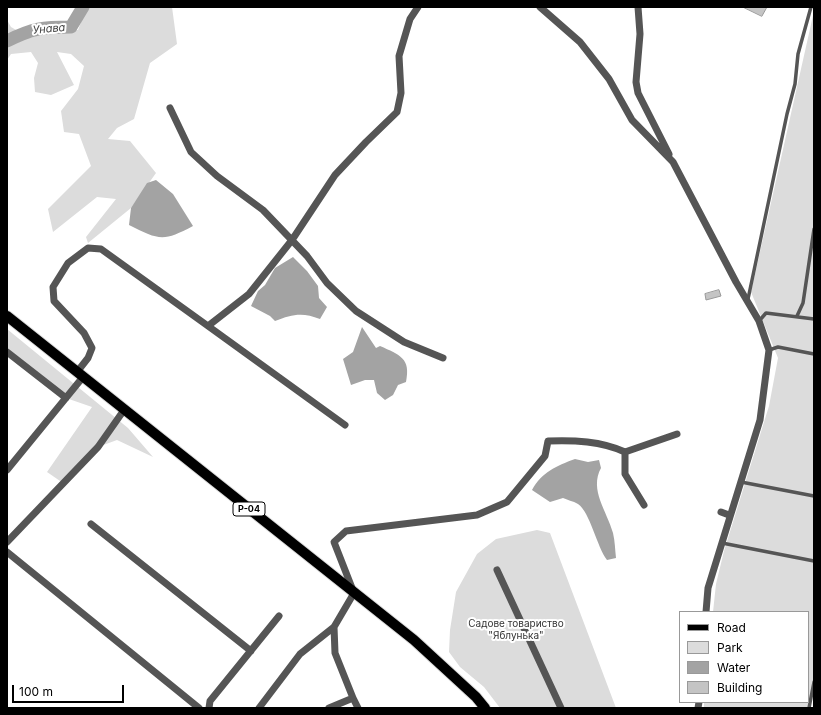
<!DOCTYPE html>
<meta charset="utf-8">
<style>
body{margin:0}
#map{position:relative;width:821px;height:715px;overflow:hidden;background:#fff;font-family:Inter,sans-serif}
canvas{display:block}
.frame{position:absolute;inset:0;border:8px solid #000;pointer-events:none}
.legend{position:absolute;left:679px;top:611px;width:130px;height:92px;box-sizing:border-box;background:#fff;border:1px solid #999;margin:0;padding:5px 7px;list-style:none;font-size:12px;color:#000}
.legend li{display:flex;align-items:center;gap:8px;height:20px}
.legend b{width:20px;border:1px solid #999}
.scale{position:absolute;left:12px;top:685px;width:112px;height:18px;box-sizing:border-box;border:2px solid #000;border-top:0;padding-left:5px;font-size:12px;line-height:14px;white-space:nowrap;color:#000;-webkit-text-stroke:3px #fff;paint-order:stroke}
</style>
<div id="map">
<canvas width="821" height="715"></canvas>
<div class="frame"></div>
<ul class="legend">
<li><b style="height:5px;background:#000"></b>Road</li>
<li><b style="height:11px;background:#dcdcdc"></b>Park</li>
<li><b style="height:11px;background:#a3a3a3"></b>Water</li>
<li><b style="height:11px;background:#c4c4c4"></b>Building</li>
</ul>
<div class="scale">100 m</div>
</div>
<script>
const g = document.querySelector('canvas').getContext('2d');
g.lineJoin = 'round';
function fill(path, color) {
  g.fillStyle = color;
  g.fill(path, 'evenodd');
}
function trace(path, color, width, dash) {
  g.strokeStyle = color;
  g.lineWidth = width;
  g.lineCap = dash ? 'butt' : 'round';
  g.setLineDash(dash || []);
  g.stroke(path);
}
function label(font, color, halo, rows, align = 'center') {
  g.font = font + ' Inter,sans-serif';
  g.lineWidth = 4;
  g.setLineDash([]);
  g.textBaseline = 'middle';
  g.strokeStyle = halo;
  g.fillStyle = color;
  for (const [text, x, y, turn = 0] of rows) {
    g.save();
    g.translate(x, y);
    g.rotate((+turn || 0) * Math.PI / 180);
    g.textAlign = isNaN(turn) ? turn : align;
    if (halo) g.strokeText(text, 0, 0);
    g.fillText(text, 0, 0);
    g.restore();
  }
}
fill(new Path2D(`
 M87 7H172L177 44 150 63 134 119 117 128 108 139 130 141 156 173 131 208 88 243 86 237 116 199 97 197 53 232 48 209 91 166 79 134 64 132 61 111 78 89 84 66 71 54 57 52 74 85 51 95 35 92 34 78 38 63 31 52 11 54 7 60V20L11 27 30 38 54 30H78Z
 M814 11V685L810 708H704V702H808V612H713L716 584 724 551 769 406 778 358 751 292Z
 M7 329 128 428 153 457 117 440 98 447 63 483 47 472 92 407 66 398 7 352Z
 M537 530 550 533 616 708H500L484 687 460 667 449 652 450 630 456 592 477 554 496 539Z`), '#dcdcdc');
fill(new Path2D(`
 M156 180 173 194 193 226C163 242 159 240 129 225L131 208 147 183Z
 M293 257 307 271 318 286 319 298 327 307 320 319C303 312 292 314 275 321L270 316 251 306 258 291 265 285 275 268Z
 M362 327 376 348 380 346C400 355 411 358 406 382L398 385 393 395 385 400 377 393 374 380H365L351 385 343 359 353 352Z
 M575 459 588 462 599 460 601 468C589 490 607 511 613 533 615 541 615 550 616 558L607 560C597 547 590 512 578 504 573 501 567 500 563 498L550 502 532 490C542 472 556 466 575 459Z`), '#a3a3a3');
trace(new Path2D(`
 M7 41C33 28 43 27 71 27L83 7`), '#a3a3a3', 13);
const building = new Path2D(`
 M743 7H767L762 16Z
 M719 290 721 296 706 300 705 294Z`);
fill(building, '#c4c4c4');
trace(building, '#999', 1);
const primary = new Path2D(`
 M7 316 414 640 476 697 485 708`);
trace(primary, '#dbdbdb', 12);
trace(new Path2D(`
 M748 299 787 114 795 84 798 54 811 7
 M797 316 803 303 814 229
 M759 321 766 313 814 319
 M769 350 778 347 814 354
 M741 482 814 496
 M722 543 814 561
 M809 708 814 682`), '#555', 3.5);
trace(new Path2D(`
 M540 7 580 42 609 79 632 120 673 162 736 282 759 321 769 350 760 420 708 588 706 612
 M638 7 640 34 636 82 638 93 669 154
 M170 108 191 152 217 176 263 210 307 256 327 283 356 311 404 342 443 358
 M208 326 345 425
 M7 352 66 398
 M77 372 88 358 92 348 84 333 54 301 53 287 68 263 88 248 101 249 208 326 249 294 292 240 335 175 366 142 397 112 401 93 399 56 410 19 418 7
 M625 452V474L644 505
 M7 470 83 377
 M721 512 729 515
 M91 524 251 651
 M7 542 98 447 124 410
 M7 552 199 708
 M497 570 561 708
 M353 698 358 708
 M209 708 210 701 279 616
 M259 708 300 654 334 627 354 593 334 542 346 531 477 515 507 502 545 456 548 441C574 440 601 441 625 452L677 434
 M329 708 353 698 335 653 334 627
 M698 708 699 702`), '#555', 7);
trace(primary, '#000', 10);
for (const [x, y, w] of [
 [249,509,32]
]) {
  const box = new Path2D();
  box.roundRect(x - w / 2, y - 7, w, 14, 3);
  g.fillStyle = '#fff';
  g.fill(box);
  trace(box, '#000', 1);
}
label('bold 9px', '#000', null, [
 ["Р-04",249,509]
]);
label('10px', '#333', '#fff', [
 ["Садове товариство",516,624],
 ["\"Яблунька\"",516,636]
]);
label('italic 11px', '#444', '#fff', [
 ["Унава",49,29,-5]
]);
</script>
